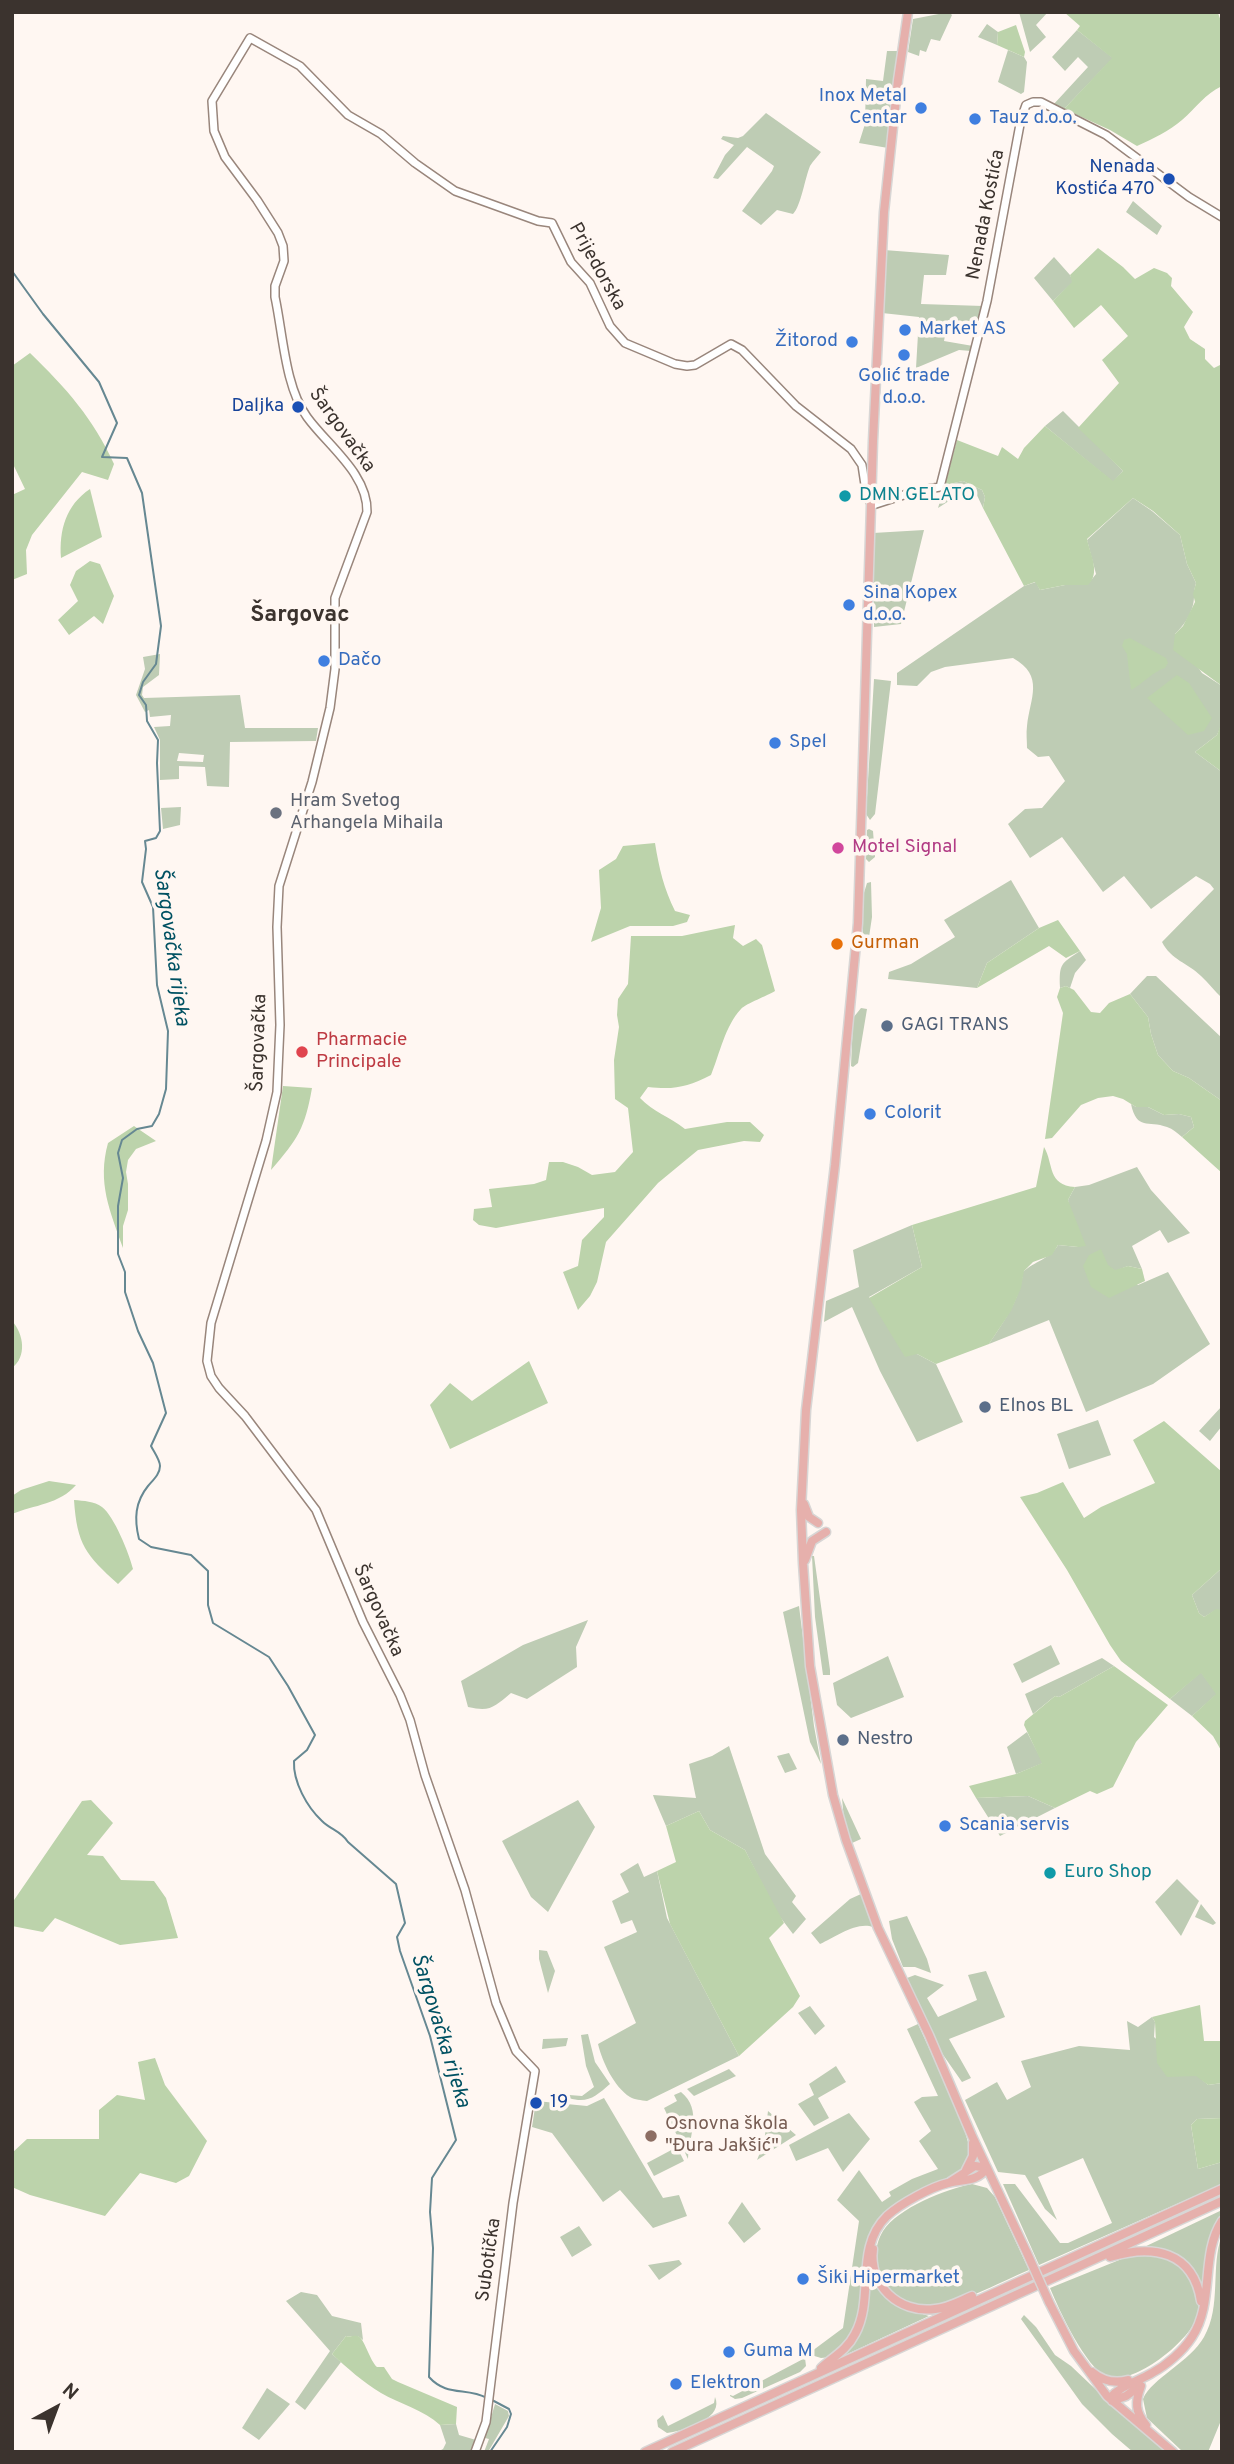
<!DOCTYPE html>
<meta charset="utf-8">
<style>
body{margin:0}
#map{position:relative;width:1234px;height:2464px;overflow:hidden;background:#fff7f2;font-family:Overpass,sans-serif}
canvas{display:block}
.frame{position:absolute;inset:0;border:14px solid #3b332e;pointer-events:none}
.north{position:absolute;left:21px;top:2373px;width:70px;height:70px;-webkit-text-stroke:5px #fff7f2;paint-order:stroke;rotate:41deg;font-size:19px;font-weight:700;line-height:28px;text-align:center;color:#3b332e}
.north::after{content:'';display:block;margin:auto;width:24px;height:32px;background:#3b332e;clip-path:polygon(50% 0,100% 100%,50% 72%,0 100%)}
</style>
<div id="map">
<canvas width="1234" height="2464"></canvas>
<div class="frame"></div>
<div class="north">N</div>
</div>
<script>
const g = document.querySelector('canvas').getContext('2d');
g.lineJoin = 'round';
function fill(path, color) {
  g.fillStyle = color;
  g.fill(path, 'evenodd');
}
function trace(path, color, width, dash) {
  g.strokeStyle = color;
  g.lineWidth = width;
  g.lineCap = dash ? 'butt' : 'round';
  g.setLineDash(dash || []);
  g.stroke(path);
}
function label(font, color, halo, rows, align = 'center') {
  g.font = font + ' Overpass,sans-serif';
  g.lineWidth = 7;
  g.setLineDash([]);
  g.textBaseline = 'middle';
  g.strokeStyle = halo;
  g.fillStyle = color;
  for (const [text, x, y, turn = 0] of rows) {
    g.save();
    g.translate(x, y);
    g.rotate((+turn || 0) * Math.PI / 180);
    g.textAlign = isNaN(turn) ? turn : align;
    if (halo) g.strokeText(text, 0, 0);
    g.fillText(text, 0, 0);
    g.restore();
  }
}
fill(new Path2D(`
 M949 12 952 15 940 41 931 39 926 52 920 50 919 56 908 52 913 19Z
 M1019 12H1048L1036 25 1046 37 1030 52Z
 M987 24 998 32 997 45 978 37Z
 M1077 30 1113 58 1064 109 1053 105 1088 67 1078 57 1065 71 1052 57Z
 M1008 50 1024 57 1027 62 1024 92 1021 94 998 82Z
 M887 51H898L888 148 859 143 865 124 866 79 883 81Z
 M766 113 821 152C818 156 813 161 810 166 805 178 801 206 793 214L777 210 761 225 742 211 772 171 774 166 747 147 718 179 713 178 725 155 734 145 721 139 723 136 738 138 743 136Z
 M1133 201 1162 226 1157 235 1126 212Z
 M884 250 949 255 946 275H924L921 304 983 306 977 326 948 320 944 341 973 346 971 351 959 350 916 368 919 317 882 313Z
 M1054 257 1070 275 1073 282 1053 301 1034 278Z
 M1063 411 1123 471 1113 482 1045 426Z
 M963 481 982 490 985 497 983 508 975 491 966 490 938 508 945 485Z
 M1133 498 1152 511 1180 535 1187 564 1196 583C1193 593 1195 597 1193 605 1190 617 1183 626 1175 634L1202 673 1222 686 1221 726 1217 735 1195 752 1222 772V998C1214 991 1209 983 1201 976 1188 963 1171 960 1162 942L1214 889 1210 884 1196 876 1151 909 1124 876 1103 892 1062 837 1030 858 1008 824 1025 809 1042 808 1065 781 1049 756 1038 757 1027 748C1027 741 1026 733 1027 726 1030 698 1045 676 1013 658L945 667 931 672 917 686 897 685V673L1024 586 1036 582 1040 590 1065 585 1088 584 1096 574 1087 540Z
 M924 530 901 624 874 627 873 533Z
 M160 654 159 675 143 687 142 695 144 698 240 695 245 728H318L316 741 230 742 229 787 207 786 205 767 179 766V779L160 780V740L154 727 170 726 171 715 150 717 149 710 145 712 136 695 145 669 143 657ZM179 753 204 755 203 762 177 761Z
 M874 679 891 681 875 814 870 820 866 814Z
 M181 807 180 825 163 829 161 808Z
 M869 829 873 831 875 857 869 862 866 859 867 830Z
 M1011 880 1039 928 987 963 977 988 888 979 889 972 911 964 955 937 944 920Z
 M871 882 872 917 868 944 863 942V896L867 883Z
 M1080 951 1086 960 1075 973 1070 988 1066 986 1060 988C1059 963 1061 964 1080 951Z
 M1147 976H1156L1222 1038V1101L1189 1078 1173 1071 1158 1055 1151 1034 1148 1017 1130 994Z
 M861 1008 867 1009 858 1063 853 1067 851 1066 853 1018Z
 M1131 1104 1136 1107H1148L1164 1115 1179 1114 1191 1117 1194 1127 1182 1137C1177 1133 1173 1129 1167 1127 1148 1120 1137 1131 1131 1104Z
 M1137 1167 1151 1190 1190 1233 1168 1243 1160 1230 1132 1246 1142 1269 1128 1266 1115 1271 1090 1255 1138 1285 1168 1272 1210 1344 1153 1384 1086 1412 1049 1320 989 1344C1004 1321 1020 1300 1023 1272 1035 1261 1050 1259 1058 1245L1078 1247 1068 1200 1075 1187 1089 1185Z
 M912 1225 922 1267 869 1297 917 1354 936 1364 963 1422 917 1442 880 1371 852 1307 824 1322 826 1301 859 1287 853 1250Z
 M1222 1406V1426L1210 1441 1199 1431Z
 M1098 1420 1111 1455 1069 1469 1057 1434Z
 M812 1556H814L830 1670V1675H823L815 1617Z
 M1222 1568V1610H1216L1204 1617 1199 1613 1192 1595Z
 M799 1606 814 1726 821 1764 810 1742 783 1612Z
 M588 1620 576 1647 577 1667 527 1699 511 1693C494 1707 491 1712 468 1707L461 1681 523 1645Z
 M1051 1645 1060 1664 1022 1683 1013 1664Z
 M888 1656 904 1697 851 1718 837 1705 833 1683Z
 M1102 1658 1114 1666 1059 1697 1055 1696 1033 1714 1025 1694Z
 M1201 1672 1217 1694 1192 1716 1170 1699Z
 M1027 1732 1043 1763 1016 1774 1007 1747Z
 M729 1746 765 1854 796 1896 792 1902 806 1919 793 1934 777 1913 745 1850 710 1830 699 1811 666 1826 654 1798 653 1795 696 1798 689 1764 712 1756Z
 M789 1753 797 1769 785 1773 777 1756Z
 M1028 1796 1055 1808 1000 1836 976 1798Z
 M842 1798 861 1839 852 1843 844 1820Z
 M578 1800 595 1827 548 1912 531 1897 502 1841Z
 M638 1863 644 1877 657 1871 667 1918 739 2056 647 2101C641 2100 635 2100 630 2097 614 2087 602 2061 598 2044L636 2023 604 1947 637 1932 632 1920 621 1924 612 1901 629 1892 620 1874Z
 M1177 1879 1199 1901 1181 1936 1155 1902Z
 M861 1894 873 1927C857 1921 835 1937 820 1944L811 1933 850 1899Z
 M1201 1904 1216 1923 1213 1925 1195 1917Z
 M907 1916 927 1959 931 1973 915 1967H903L892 1939 889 1921Z
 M539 1950 547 1951 555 1971 548 1993 539 1959Z
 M986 1971 1005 2017 949 2039 971 2078 962 2082 939 2049 907 1978 915 1975 944 1985 927 1998 938 2017 977 2000 968 1975Z
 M810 2006 825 2026 815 2035 798 2013Z
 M1152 2017 1155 2022 1154 2037 1208 2085 1222 2083V2118L1197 2119 1191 2125 1198 2169 1222 2162V2184L1039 2265 1003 2184H1015L1060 2243H1068L1112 2223 1083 2158 1038 2177 1057 2220 1045 2209 1025 2175 998 2172 965 2100 997 2082 1007 2100 1031 2087 1021 2061 1079 2046 1130 2050 1127 2021 1138 2027Z
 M918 2024 961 2118 970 2149V2154L964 2168 960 2171 891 2208C855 2242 868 2269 859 2311 857 2318 857 2327 854 2333 849 2342 837 2350 831 2357L821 2358 808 2354 843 2328 859 2221 837 2200 859 2170 882 2202 891 2196 889 2192 912 2179 938 2169 919 2141 931 2131 914 2102 922 2097 938 2096 907 2029Z
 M588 2034 595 2062 610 2084C596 2096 588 2104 569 2098V2095L582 2096 594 2087 586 2066 581 2035Z
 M568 2038 566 2046 542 2049 543 2039Z
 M836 2066 846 2082 818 2098 829 2118 814 2126 798 2104 814 2095 809 2084Z
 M729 2069 736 2076 694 2096 687 2089Z
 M681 2092C703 2110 689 2135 688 2159L664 2108 677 2101 674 2095Z
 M604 2098 663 2198 679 2195 687 2216 653 2228 620 2190 603 2202 552 2133 532 2127 536 2101 587 2106Z
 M768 2111 796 2135 757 2160 764 2143Z
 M849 2113 870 2139 843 2172 828 2148 796 2161 789 2145Z
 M677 2147 684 2161 654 2176 647 2163Z
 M972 2184 987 2188 995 2197 1029 2270C998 2283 956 2307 922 2307 885 2306 864 2262 883 2231 898 2208 946 2189 972 2184Z
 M742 2202 761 2229 744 2243 728 2223Z
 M1222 2210V2217L1216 2225 1204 2291C1188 2258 1173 2258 1140 2249Z
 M579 2226 592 2245 572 2257 560 2237Z
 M1222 2235V2418L1208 2452H1183L1147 2418 1143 2399C1152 2378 1190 2362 1204 2337 1222 2306 1210 2267 1222 2235Z
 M1149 2253C1170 2259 1186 2266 1194 2287 1196 2295 1200 2305 1198 2313 1194 2339 1132 2387 1107 2377 1086 2368 1059 2310 1050 2288L1134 2254Z
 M679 2260 682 2264 659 2280 648 2265Z
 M869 2266 903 2308 929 2316 841 2357 852 2345Z
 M301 2292 317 2295 332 2316 361 2323 363 2340 358 2336H346L332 2354 341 2362 305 2410 295 2402 330 2351 286 2301Z
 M1024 2315 1036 2327 1055 2355 1071 2366 1128 2420 1168 2452H1133L1112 2434 1082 2404 1021 2319Z
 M805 2358 806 2366 800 2372 742 2398 735 2399 730 2396V2395L733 2396Z
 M267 2388 290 2404 259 2440 242 2428Z
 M715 2397C724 2417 689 2429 673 2432L667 2433 658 2427 657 2420 663 2415 668 2426 714 2403Z
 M495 2404 508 2411 509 2416 488 2452H484L489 2439 485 2438Z
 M456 2424 459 2435 476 2440 471 2452H437L443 2449 446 2443 440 2425Z`), '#beccb4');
fill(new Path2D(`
 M1064 12H1221L1218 13 1222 24V86C1205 94 1196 108 1182 120 1169 131 1153 139 1137 146L1110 130 1064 109 1112 58 1077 30 1080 26Z
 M1016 25 1025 52 1024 57 997 45 998 32Z
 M1098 248 1123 267 1135 279 1154 268 1167 273 1172 278 1171 286 1193 312 1184 327 1190 339 1205 349V359L1214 368 1222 364V686L1173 650 1175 634 1183 626 1195 602 1193 594 1196 583 1187 564 1180 535 1153 511 1133 498 1087 539C1090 554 1101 573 1088 585H1065L1040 590 1035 582 1024 586 983 508 985 497 982 490 963 481 945 485 957 440 998 456 1002 447 1018 459 1024 448 1045 426 1113 481 1123 471 1078 428 1119 383 1102 360 1128 336 1101 305 1074 328 1053 301 1072 282 1070 275Z
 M30 353C66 388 93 418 114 464L108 480 82 472 32 535 26 550 27 574 12 580V495L25 489 12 462V366Z
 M90 489 102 537 61 558C59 530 66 505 90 489Z
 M90 561 100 564 114 596 103 624 94 616 69 635 58 620 78 601 70 585 76 571Z
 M1130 638 1166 658 1168 663 1165 668C1152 672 1144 683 1131 690L1127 654 1122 646 1124 640Z
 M1177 675 1189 683 1212 718 1204 731 1188 735 1147 698Z
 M1222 721V772L1195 752 1217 735Z
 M655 843C659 868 664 889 675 911L690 915 687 922 673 926H630L591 942 601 908 599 870 616 859 623 846Z
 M1058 920 1080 951 1066 958 1049 946 977 988 987 963 1039 928Z
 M735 925 733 938 743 946 756 939 762 945 775 991C767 996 747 1003 741 1009 725 1026 720 1053 711 1075 687 1087 675 1090 648 1087L640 1098C653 1112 670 1117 685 1129L727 1122H750L764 1135 760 1142 744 1141 698 1150 658 1183 606 1242 597 1282 590 1296 578 1310 563 1272 578 1266 582 1240 604 1217V1208L496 1228 479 1225 473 1220 474 1209 492 1207 489 1189 534 1184 546 1180 549 1162H563L578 1167 592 1175 615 1172 633 1152 628 1108 615 1099 614 1060 619 1027 617 1015 618 999 628 984 631 936H682Z
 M1066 986 1074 990 1091 1012 1100 1013 1109 1003 1130 994 1148 1017 1151 1034 1158 1055 1173 1071 1189 1078 1222 1101V1173L1182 1137 1194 1127 1191 1117 1179 1114 1164 1115 1148 1107H1136L1123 1099 1113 1096 1098 1098 1081 1105 1052 1138 1045 1139 1063 1013 1057 997 1060 988Z
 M283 1086 312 1088C305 1128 298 1139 271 1170Z
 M134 1126 156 1141 136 1149 128 1160 126 1172 128 1184V1210L123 1226V1248C110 1211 97 1183 108 1143Z
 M1044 1147C1054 1164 1047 1185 1075 1187L1068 1200 1086 1246 1078 1247 1058 1245 1052 1255 1033 1262 1024 1271 1021 1288 1011 1311 989 1344 936 1364 917 1354 905 1357 869 1298 922 1267 912 1225 1036 1187Z
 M1101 1249 1108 1265 1115 1270 1128 1266 1142 1269 1145 1281 1109 1298 1091 1287 1083 1266 1089 1255Z
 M12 1321C24 1334 27 1357 12 1368Z
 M529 1361 548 1403 450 1449 430 1405 450 1383 472 1401Z
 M1164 1421 1222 1472V1568L1192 1595 1199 1613 1204 1617 1216 1609 1222 1610V1752L1213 1736 1192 1716 1216 1694 1201 1673 1170 1699 1121 1661 1110 1645 1067 1570 1020 1497 1037 1493 1063 1482 1084 1518 1101 1507 1155 1483 1133 1440Z
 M49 1481 76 1485C60 1504 34 1505 12 1514V1496L21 1490Z
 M74 1500C84 1501 94 1501 102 1507 114 1516 129 1553 133 1569L118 1584C86 1555 77 1545 74 1500Z
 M1114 1666 1168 1705 1136 1742 1113 1787 1097 1794 1090 1791 1055 1808 1028 1796 976 1798 969 1786 1016 1774 1042 1763 1024 1725 1025 1721 1055 1696 1059 1697Z
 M91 1800 113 1823 87 1855 103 1856 121 1880 154 1881 166 1898 178 1938 120 1945 55 1918 43 1932 12 1926V1903L82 1801Z
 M699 1811 710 1830 745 1850 784 1923 769 1938 800 1996 793 2007 739 2056 670 1924 657 1871 676 1862 666 1826Z
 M1200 2005 1204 2041H1222V2083L1208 2085 1196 2076 1167 2077 1157 2063 1155 2022 1152 2017Z
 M155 2058 165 2085 207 2141 189 2176 176 2183 140 2173 105 2216 30 2195 12 2187V2153L27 2139H99V2110L117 2095 145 2100 138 2062Z
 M1222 2118V2162L1198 2169 1191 2125 1197 2119Z
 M346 2336C350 2337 355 2335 358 2336 364 2338 370 2361 377 2367H384L392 2379 398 2382 457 2407 456 2424 440 2425C424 2410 400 2404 381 2393 363 2382 347 2368 332 2354Z`), '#bcd3ab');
trace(new Path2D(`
 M12 271 43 314 99 382 117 423 102 457 127 458 142 493 161 626 156 664 143 682 139 695 146 705 147 721 158 740 157 763 160 831 156 838 145 841 146 849 142 882 153 907 157 985 168 1031 166 1089 159 1114 152 1126 137 1129 122 1140 118 1153 123 1178 118 1206V1254L125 1272V1292L138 1331 153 1363 166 1413 151 1446C154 1452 160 1460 160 1466 160 1474 153 1480 148 1486 135 1502 134 1519 139 1539L151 1547 191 1555 208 1571V1605L213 1623 269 1657 288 1686 315 1735 307 1750 294 1761C293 1782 307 1807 322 1821 331 1830 341 1831 348 1842L396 1884 405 1923 397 1937 400 1951 430 2036 456 2140 432 2178 430 2212 433 2248 429 2377C447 2397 466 2387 487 2398
 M490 2452 507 2427 511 2414 509 2409 492 2400`), '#668892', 2);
const secondary = new Path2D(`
 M475 2452 486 2422 513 2203 535 2071 516 2051 496 2003 465 1890 425 1775 410 1720 400 1695 363 1622 316 1510 245 1416 219 1388 211 1376 207 1361 211 1323 266 1141 277 1092 280 1025 277 927 279 886 312 782 330 708 335 669V598L367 512C368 474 328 446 307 417 285 387 283 334 275 297V286L284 261 283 246 278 233 257 200 225 157 214 131 212 101 250 38 300 66 348 115 381 134 415 163 455 191 538 221 552 223 571 262 590 283 610 326 625 343 675 364 687 366 695 365 731 344 742 350 796 406 851 449 862 465 867 498 873 505 916 491 940 487 987 301 1021 119 1026 105 1033 102H1041L1106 135 1189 197 1222 217`);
const primary = new Path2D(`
 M908 12 898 80 884 212 873 441 858 923 835 1165 806 1410 801 1510 803 1563 810 1666 833 1795 846 1840 878 1928 929 2035 972 2136 1027 2253
 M804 1504 809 1517 818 1523
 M805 1560 812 1541 826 1532
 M966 2170 973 2156V2143
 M950 2182 975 2166 987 2168
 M873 2249C868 2285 899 2314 935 2309 948 2308 960 2301 972 2296
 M1110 2257C1153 2244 1193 2251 1201 2301
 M1049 2302 1074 2351 1107 2396 1173 2452
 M821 2368C833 2357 847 2350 855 2334 875 2298 854 2248 887 2216 900 2204 931 2187 948 2183 964 2179 977 2182 987 2168
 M1092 2372C1103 2381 1114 2384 1128 2380
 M1141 2386C1135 2402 1135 2412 1146 2425
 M1110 2398C1121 2385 1137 2382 1152 2373 1167 2365 1183 2351 1192 2337 1215 2302 1200 2255 1222 2221
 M1112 2401 1126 2396 1140 2386
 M645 2452 1222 2189
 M672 2452 1222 2201`);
trace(secondary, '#99867c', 10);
trace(primary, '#d8d6d5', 11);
trace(secondary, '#fff', 7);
trace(primary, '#e6b0ac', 8);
const primaryBridge = new Path2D(`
 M1027 2253 1049 2302`);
trace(primaryBridge, '#d8d6d5', 11, []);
trace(primaryBridge, '#e6b0ac', 8);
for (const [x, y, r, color] of [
 [921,108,7,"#3f7fe0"],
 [975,119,7,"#3f7fe0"],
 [1169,179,7,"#1a4fb4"],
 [905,330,7,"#3f7fe0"],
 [852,342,7,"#3f7fe0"],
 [904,355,7,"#3f7fe0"],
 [298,407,7,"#1a4fb4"],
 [845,496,7,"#0f9aa8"],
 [849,605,7,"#3f7fe0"],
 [324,661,7,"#3f7fe0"],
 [775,743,7,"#3f7fe0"],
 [276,813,7,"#6b7280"],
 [838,848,7,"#d1479c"],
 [837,944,7,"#e8710a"],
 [887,1026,7,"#5c6f8a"],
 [302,1052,7,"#e0444e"],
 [870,1114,7,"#3f7fe0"],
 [985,1407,7,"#5c6f8a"],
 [843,1740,7,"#5c6f8a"],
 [945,1826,7,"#3f7fe0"],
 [1050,1873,7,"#0f9aa8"],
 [536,2103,7,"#1a4fb4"],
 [651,2136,7,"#8d6e63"],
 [803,2279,7,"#3f7fe0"],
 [729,2352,7,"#3f7fe0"],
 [676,2384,7,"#3f7fe0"]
]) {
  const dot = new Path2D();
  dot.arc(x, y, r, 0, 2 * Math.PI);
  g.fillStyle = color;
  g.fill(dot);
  trace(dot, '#fff7f2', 2.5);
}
label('19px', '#366cbe', '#fff7f2', [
 ["Inox Metal",907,97,"right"],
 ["Centar",907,119,"right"],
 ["Tauz d.o.o.",989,119],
 ["Market AS",919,330],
 ["Žitorod",838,342,"right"],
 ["Golić trade",904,377,"center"],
 ["d.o.o.",904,399,"center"],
 ["Sina Kopex",863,594],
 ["d.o.o.",863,616],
 ["Dačo",338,661],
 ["Spel",789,743],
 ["Colorit",884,1114],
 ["Scania servis",959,1826],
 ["Šiki Hipermarket",817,2279],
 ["Guma M",743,2352],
 ["Elektron",690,2384]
], 'left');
label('19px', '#164399', '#fff7f2', [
 ["Nenada",1155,168],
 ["Kostića 470",1155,190],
 ["Daljka",284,407],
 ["19",550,2103,"left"]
], 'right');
label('19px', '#3b332e', '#fff7f2', [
 ["Nenada Kostića",987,215,-79],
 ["Prijedorska",596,267,61],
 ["Šargovačka",341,431,54],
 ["Šargovačka",260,1043,-88],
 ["Šargovačka",377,1611,66],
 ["Subotička",490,2260,-82]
]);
label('19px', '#0d838f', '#fff7f2', [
 ["DMN GELATO",859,496],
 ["Euro Shop",1064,1873]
], 'left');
label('19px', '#5b616d', '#fff7f2', [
 ["Hram Svetog",290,802],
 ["Arhangela Mihaila",290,824]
], 'left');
label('19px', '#b23c85', '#fff7f2', [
 ["Motel Signal",852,848]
], 'left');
label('19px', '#c56008', '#fff7f2', [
 ["Gurman",851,944]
], 'left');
label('19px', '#4e5e75', '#fff7f2', [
 ["GAGI TRANS",901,1026],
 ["Elnos BL",999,1407],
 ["Nestro",857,1740]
], 'left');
label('19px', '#be3a42', '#fff7f2', [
 ["Pharmacie",316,1041],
 ["Principale",316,1063]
], 'left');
label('19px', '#785e54', '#fff7f2', [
 ["Osnovna škola",665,2125],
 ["\"Đura Jakšić\"",665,2147]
], 'left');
label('italic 21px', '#005162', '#fff7f2', [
 ["Šargovačka rijeka",170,947,82],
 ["Šargovačka rijeka",439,2031,73]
]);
label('bold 23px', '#3b332e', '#fff7f2', [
 ["Šargovac",300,616]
]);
</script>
